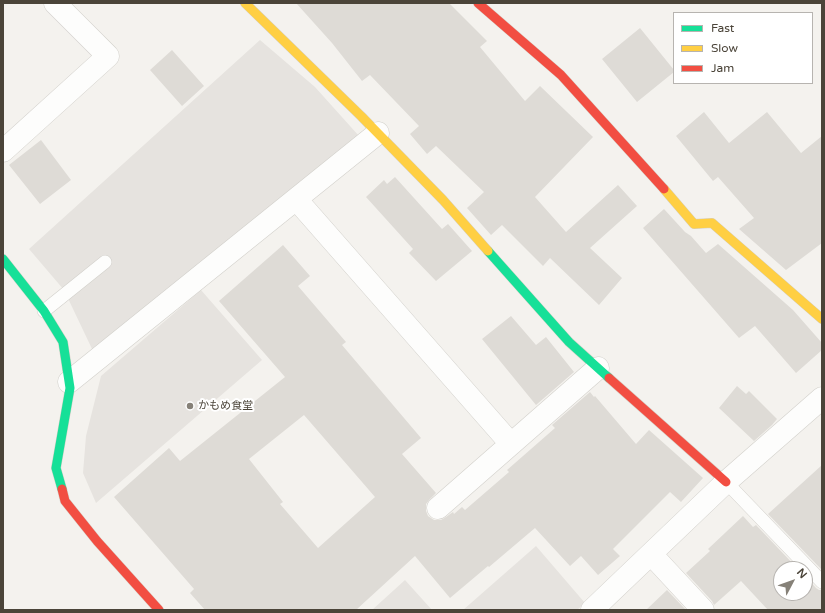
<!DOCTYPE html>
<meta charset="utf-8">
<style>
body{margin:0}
#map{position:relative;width:825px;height:613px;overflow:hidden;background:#f4f2ee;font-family:"Varela Round",sans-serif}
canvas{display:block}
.frame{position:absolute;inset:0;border:4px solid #4b4439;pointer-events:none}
.legend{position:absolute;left:673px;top:12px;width:140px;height:72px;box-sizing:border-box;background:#fff;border:1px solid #b7b4b0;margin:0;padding:5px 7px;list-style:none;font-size:12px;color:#4b4439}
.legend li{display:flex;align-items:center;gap:8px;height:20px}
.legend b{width:20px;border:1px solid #b7b4b0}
.north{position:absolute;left:773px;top:561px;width:40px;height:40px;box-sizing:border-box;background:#fff;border:1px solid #b7b4b0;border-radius:50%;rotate:49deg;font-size:11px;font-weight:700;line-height:16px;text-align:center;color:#4b4439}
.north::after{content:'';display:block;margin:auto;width:14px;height:18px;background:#868178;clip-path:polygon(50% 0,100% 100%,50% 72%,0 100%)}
</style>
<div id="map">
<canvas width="825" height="613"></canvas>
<div class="frame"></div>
<ul class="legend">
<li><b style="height:5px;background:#16e098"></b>Fast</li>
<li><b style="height:5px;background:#ffcf43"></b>Slow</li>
<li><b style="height:5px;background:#f24e42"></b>Jam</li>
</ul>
<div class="north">N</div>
</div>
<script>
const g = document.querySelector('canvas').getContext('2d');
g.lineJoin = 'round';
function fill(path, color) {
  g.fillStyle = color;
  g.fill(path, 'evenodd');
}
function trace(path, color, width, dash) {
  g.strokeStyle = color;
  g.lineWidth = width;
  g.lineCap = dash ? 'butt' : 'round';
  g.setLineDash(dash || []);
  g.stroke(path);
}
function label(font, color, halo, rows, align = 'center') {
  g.font = font + ' "Varela Round","Noto Sans JP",sans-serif';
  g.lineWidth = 4;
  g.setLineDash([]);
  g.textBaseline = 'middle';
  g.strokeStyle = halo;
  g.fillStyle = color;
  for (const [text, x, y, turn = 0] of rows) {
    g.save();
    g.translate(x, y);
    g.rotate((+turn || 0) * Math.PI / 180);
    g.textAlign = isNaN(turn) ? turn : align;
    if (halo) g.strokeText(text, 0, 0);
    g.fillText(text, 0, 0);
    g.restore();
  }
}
fill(new Path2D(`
 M260 40 315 87 359 136 93 351 64 290 29 249Z
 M201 290 262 360 96 503 83 473 86 436 101 376Z
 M536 546 585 603 577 610H463Z
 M405 580 432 610H372Z`), '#e6e3df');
fill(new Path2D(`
 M296 3H449L487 41 480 47 525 101 540 86 593 137 535 197 566 232 618 185 637 206 590 248 622 278 599 305 550 258 543 266 502 225 491 235 467 208 484 192 436 146 427 154 410 134 419 126 370 75 362 81 332 43Z
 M640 28 674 70V72L637 102 602 59Z
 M172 50 204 86 182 106 150 70Z
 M704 112 729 143 767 112 801 153 822 136V243L786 270 739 229 754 218 718 177 713 181 676 136Z
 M41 140 71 180 40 204 9 165Z
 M395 177 442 229 448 224 472 251 436 281 409 253 413 249 366 197 384 180 387 184Z
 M664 209 685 232 691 236 706 253 718 244 793 310 822 343V350L796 373 755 326 739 338 643 228Z
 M283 245 310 276 298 286 346 342 342 345 421 438 402 454 436 493 430 499 426 504V511L428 516 434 520H441L446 517 453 512 454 514 462 507 465 510 509 472 507 470 555 428 552 425 590 392 594 397 595 396 636 444 649 430 703 478 681 502 670 492 613 549 620 556 598 575 581 556 570 566 535 528 489 567 488 566 450 598 415 556 356 610H205L190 593 194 589 114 497 169 448 180 461 285 377 219 301ZM304 415 375 497 318 548 280 504 283 502 249 459Z
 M511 316 536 345 546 337 574 372 536 405 482 339Z
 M737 386 746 394 749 391 777 419 772 425 754 441 719 408Z
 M822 465V570L768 514Z
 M743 516 753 527 756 525 798 569H781V593H805V576L816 588 819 590H822V610H768L741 581 714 605 712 601 686 573 710 551 708 549Z
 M667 590 686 610H646Z`), '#dedbd6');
const lane = new Path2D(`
 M44 311 105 262
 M726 482 822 582`);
const street = new Path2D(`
 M3 151 108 56 55 3
 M296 199 511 444
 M69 382 378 133
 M438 508 598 368
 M651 554 703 610
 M592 610 726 482 822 398`);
const fast = new Path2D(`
 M488 251 569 342 609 378
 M3 259 44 311 63 342 70 388 56 468 62 489`);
const slow = new Path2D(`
 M245 3 361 116 443 200 488 251
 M664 189 694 224 712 223 822 319`);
const jam = new Path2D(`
 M478 3 561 75 664 189
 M609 378 726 482
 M62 489 65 501 97 541 159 610`);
trace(lane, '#d2d0cb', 14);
trace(street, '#d2d0cb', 23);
trace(fast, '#d3cfc5', 10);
trace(slow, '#d3cfc5', 10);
trace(jam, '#d3cfc5', 10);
trace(lane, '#fdfdfc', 13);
trace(street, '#fdfdfc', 22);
trace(fast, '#16e098', 9);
trace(slow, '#ffcf43', 9);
trace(jam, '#f24e42', 9);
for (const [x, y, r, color] of [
 [190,406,4,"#868178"]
]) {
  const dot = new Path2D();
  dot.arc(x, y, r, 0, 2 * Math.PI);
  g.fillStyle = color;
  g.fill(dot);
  trace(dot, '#fff', 1.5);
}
label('11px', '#4b4439', '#fff', [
 ["かもめ食堂",198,406]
], 'left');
</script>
